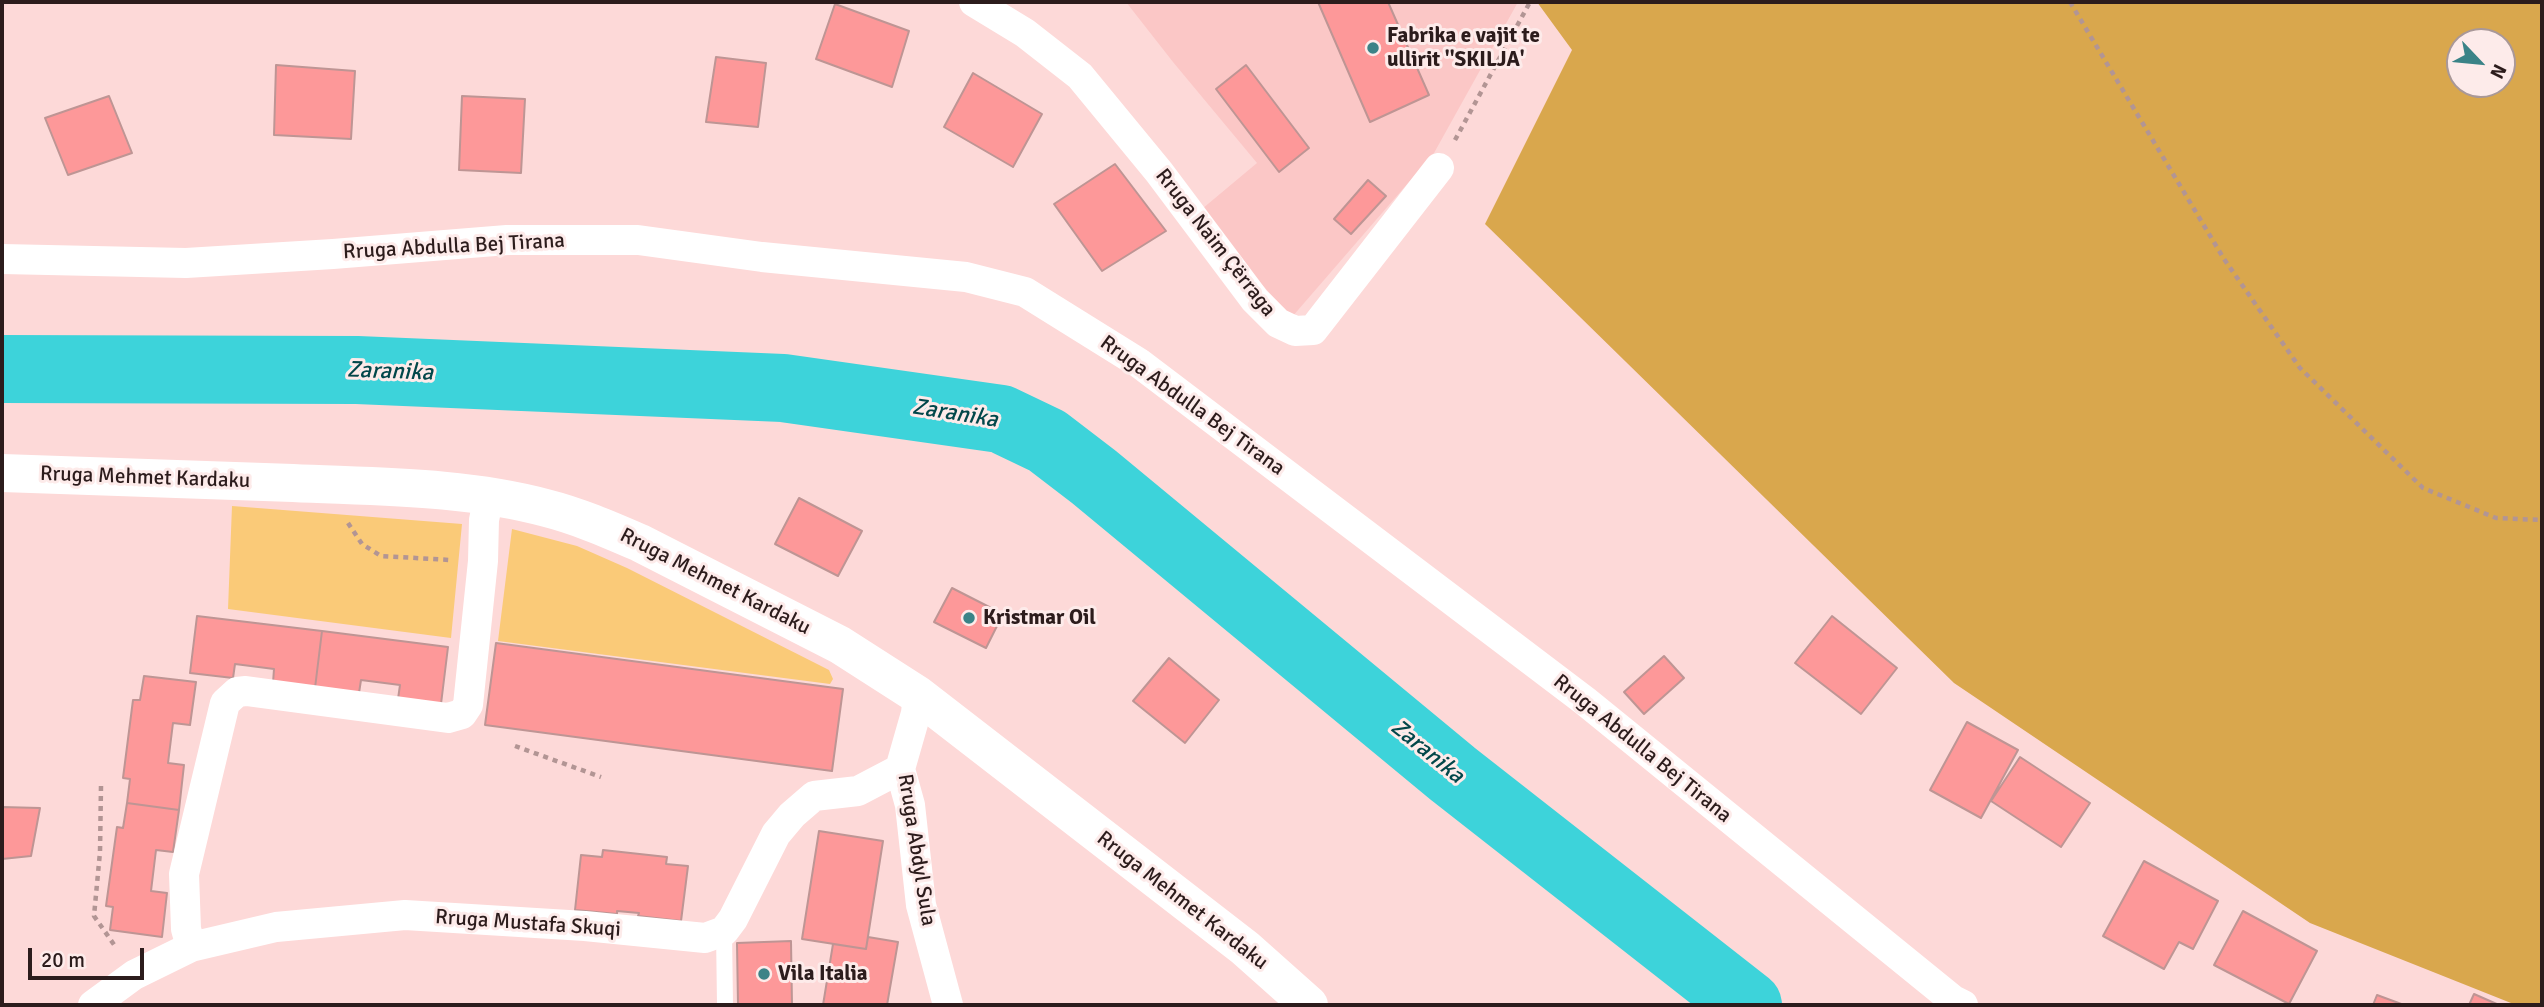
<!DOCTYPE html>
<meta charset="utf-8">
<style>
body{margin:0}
#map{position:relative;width:2544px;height:1007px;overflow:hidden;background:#fdd9d8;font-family:Signika,sans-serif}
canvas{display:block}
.frame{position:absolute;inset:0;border:4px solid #2c1c1c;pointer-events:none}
.north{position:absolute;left:2446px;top:28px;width:70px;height:70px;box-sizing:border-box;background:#fdebea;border:2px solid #a99898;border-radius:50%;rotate:116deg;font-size:19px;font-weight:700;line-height:28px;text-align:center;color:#2c1c1c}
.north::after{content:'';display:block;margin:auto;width:24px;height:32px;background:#3b8387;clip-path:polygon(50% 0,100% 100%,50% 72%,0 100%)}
.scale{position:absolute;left:28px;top:948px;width:116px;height:32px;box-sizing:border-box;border:4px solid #2c1c1c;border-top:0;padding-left:9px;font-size:21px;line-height:24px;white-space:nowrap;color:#2c1c1c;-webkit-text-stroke:5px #fdebea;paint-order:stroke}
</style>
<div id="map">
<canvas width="2544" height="1007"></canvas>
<div class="frame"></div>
<div class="north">N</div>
<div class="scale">20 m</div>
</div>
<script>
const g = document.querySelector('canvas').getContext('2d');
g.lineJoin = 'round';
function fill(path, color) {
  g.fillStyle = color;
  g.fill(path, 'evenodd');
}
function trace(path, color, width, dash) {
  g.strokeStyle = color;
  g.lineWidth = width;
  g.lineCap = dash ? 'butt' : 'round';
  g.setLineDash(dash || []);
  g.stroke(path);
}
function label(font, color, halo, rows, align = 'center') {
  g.font = font + ' Signika,sans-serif';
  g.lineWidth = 6;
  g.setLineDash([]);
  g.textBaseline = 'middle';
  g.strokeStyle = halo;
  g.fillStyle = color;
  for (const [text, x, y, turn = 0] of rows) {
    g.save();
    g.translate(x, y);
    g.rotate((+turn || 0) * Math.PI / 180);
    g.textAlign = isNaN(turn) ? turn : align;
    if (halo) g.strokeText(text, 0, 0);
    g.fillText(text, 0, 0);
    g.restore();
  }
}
fill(new Path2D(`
 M1126 2H1518L1434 153 1292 317 1196 214 1257 163 1173 62Z`), '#fbc7c6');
fill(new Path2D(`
 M232 506 462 524 451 638 228 609Z
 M512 529 577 546 627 568 829 670 833 679 830 684 498 641Z`), '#faca78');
fill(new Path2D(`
 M1537 2H2542V1005H2516L2310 923 1954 683 1485 224 1572 50ZM2460 42H2502V84H2460Z`), '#d9a74d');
trace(new Path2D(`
 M2 369 357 370 783 388 1001 419 1047 441 1094 477 1453 774 1748 1005`), '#3dd3da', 68);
const building = new Path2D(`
 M1318 2H1388L1429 95 1370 122Z
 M835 4 909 31 892 87 816 59Z
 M716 57 766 63 758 127 706 122Z
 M276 65 355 71 351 139 274 135Z
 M1246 65 1309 148 1279 172 1216 89Z
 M973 73 1042 114 1013 167 944 127Z
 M109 96 132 153 68 175 45 118Z
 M462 96 525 99 521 173 459 170Z
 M1115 164 1166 231 1102 271 1054 204Z
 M1368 180 1386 196 1351 234 1334 219Z
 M799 498 862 531 838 576 775 544Z
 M952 588 1003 614 986 648 934 622Z
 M197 616 322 631 315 688 273 683 274 669 235 664 233 678 190 673Z
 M1832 616 1897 668 1861 714 1795 663Z
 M322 631 448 647 441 704 398 699 400 685 361 680 359 693 315 688Z
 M496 643 843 689 832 771 485 725Z
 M1664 656 1684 678 1644 714 1624 692Z
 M1169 658 1219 700 1185 743 1133 701Z
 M144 676 196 682 190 725 173 723 168 763 184 765 179 810 127 803 130 779 123 778 133 700H140Z
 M1967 722 2018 750 1981 818 1930 790Z
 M2020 757 2090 803 2061 847 1991 801Z
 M127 803 179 810 173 852 156 850 151 891 167 893 162 937 110 930 113 907 106 906 117 827 123 828Z
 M2 807 40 808 31 856 2 859Z
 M819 831 883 841 866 949 802 939Z
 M603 850 667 857 666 864 688 866 681 921 638 916 639 913 617 911V914L575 910 581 855 602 857Z
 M2144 861 2218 901 2193 949 2179 942 2164 969 2103 936Z
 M2243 911 2317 951 2289 1004 2214 965Z
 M868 937 898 942 887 1005H823L833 944 866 949Z
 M791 941 792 1005H738L737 943Z
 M2474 994 2499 1005H2469Z
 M2377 995 2404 1005H2373Z`);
fill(building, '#fd9899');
trace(building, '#be9594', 2);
trace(new Path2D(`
 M2070 2 2224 259 2300 368 2423 488 2496 518 2542 520
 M1455 140 1530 2
 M348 523 362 544 381 556 450 560
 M515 746 601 777
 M101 786 100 852 94 916 115 946`), '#b29594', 4.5, [5, 5]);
trace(new Path2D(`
 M724 931 725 1005`), '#fff', 16);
trace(new Path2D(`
 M974 2 1025 33 1080 76 1159 172 1255 300 1278 323 1295 331 1313 330 1439 168
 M2 259 186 263 333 254 507 240H638L762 257 966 277 1025 292 1139 363 1585 701 1953 1000 1963 1005
 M918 695 916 713 900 769 910 805 921 905 948 1005
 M191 947 186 929 184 874 225 703 237 692 246 691 448 718 462 714 468 705 483 561 484 520 489 496
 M93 1005 134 975 191 947 276 927 405 915 585 926 705 938 724 931 733 919 776 834 792 815 814 796 858 791 900 769`), '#fff', 30);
trace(new Path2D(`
 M2 473C99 476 196 479 293 483 377 487 464 486 546 508 578 516 610 530 640 543L840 645 918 695 1245 948 1309 1005`), '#fff', 38);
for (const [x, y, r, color] of [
 [1373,48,7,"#3b8387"],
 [969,618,7,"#3b8387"],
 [764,974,7,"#3b8387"]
]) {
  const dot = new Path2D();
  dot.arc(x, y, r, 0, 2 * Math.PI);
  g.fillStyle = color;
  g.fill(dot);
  trace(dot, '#fdebea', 2.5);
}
label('bold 21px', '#2c1c1c', '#fdebea', [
 ["Fabrika e vajit te",1387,36],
 ["ullirit ''SKILJA'",1387,60],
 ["Kristmar Oil",983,618],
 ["Vila Italia",778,974]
], 'left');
label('21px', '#2c1c1c', '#fdebea', [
 ["Rruga Naim Çërraga",1215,243,52],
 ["Rruga Abdulla Bej Tirana",454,247,-3],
 ["Rruga Abdulla Bej Tirana",1192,406,36],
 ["Rruga Mehmet Kardaku",145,478,2],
 ["Rruga Mehmet Kardaku",715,582,27],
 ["Rruga Abdulla Bej Tirana",1642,749,39],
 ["Rruga Abdyl Sula",916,850,81],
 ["Rruga Mehmet Kardaku",1182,901,38],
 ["Rruga Mustafa Skuqi",528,924,4]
]);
label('italic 23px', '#02474a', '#fdebea', [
 ["Zaranika",390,372,2],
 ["Zaranika",955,414,9],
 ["Zaranika",1427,752,39]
]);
</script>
